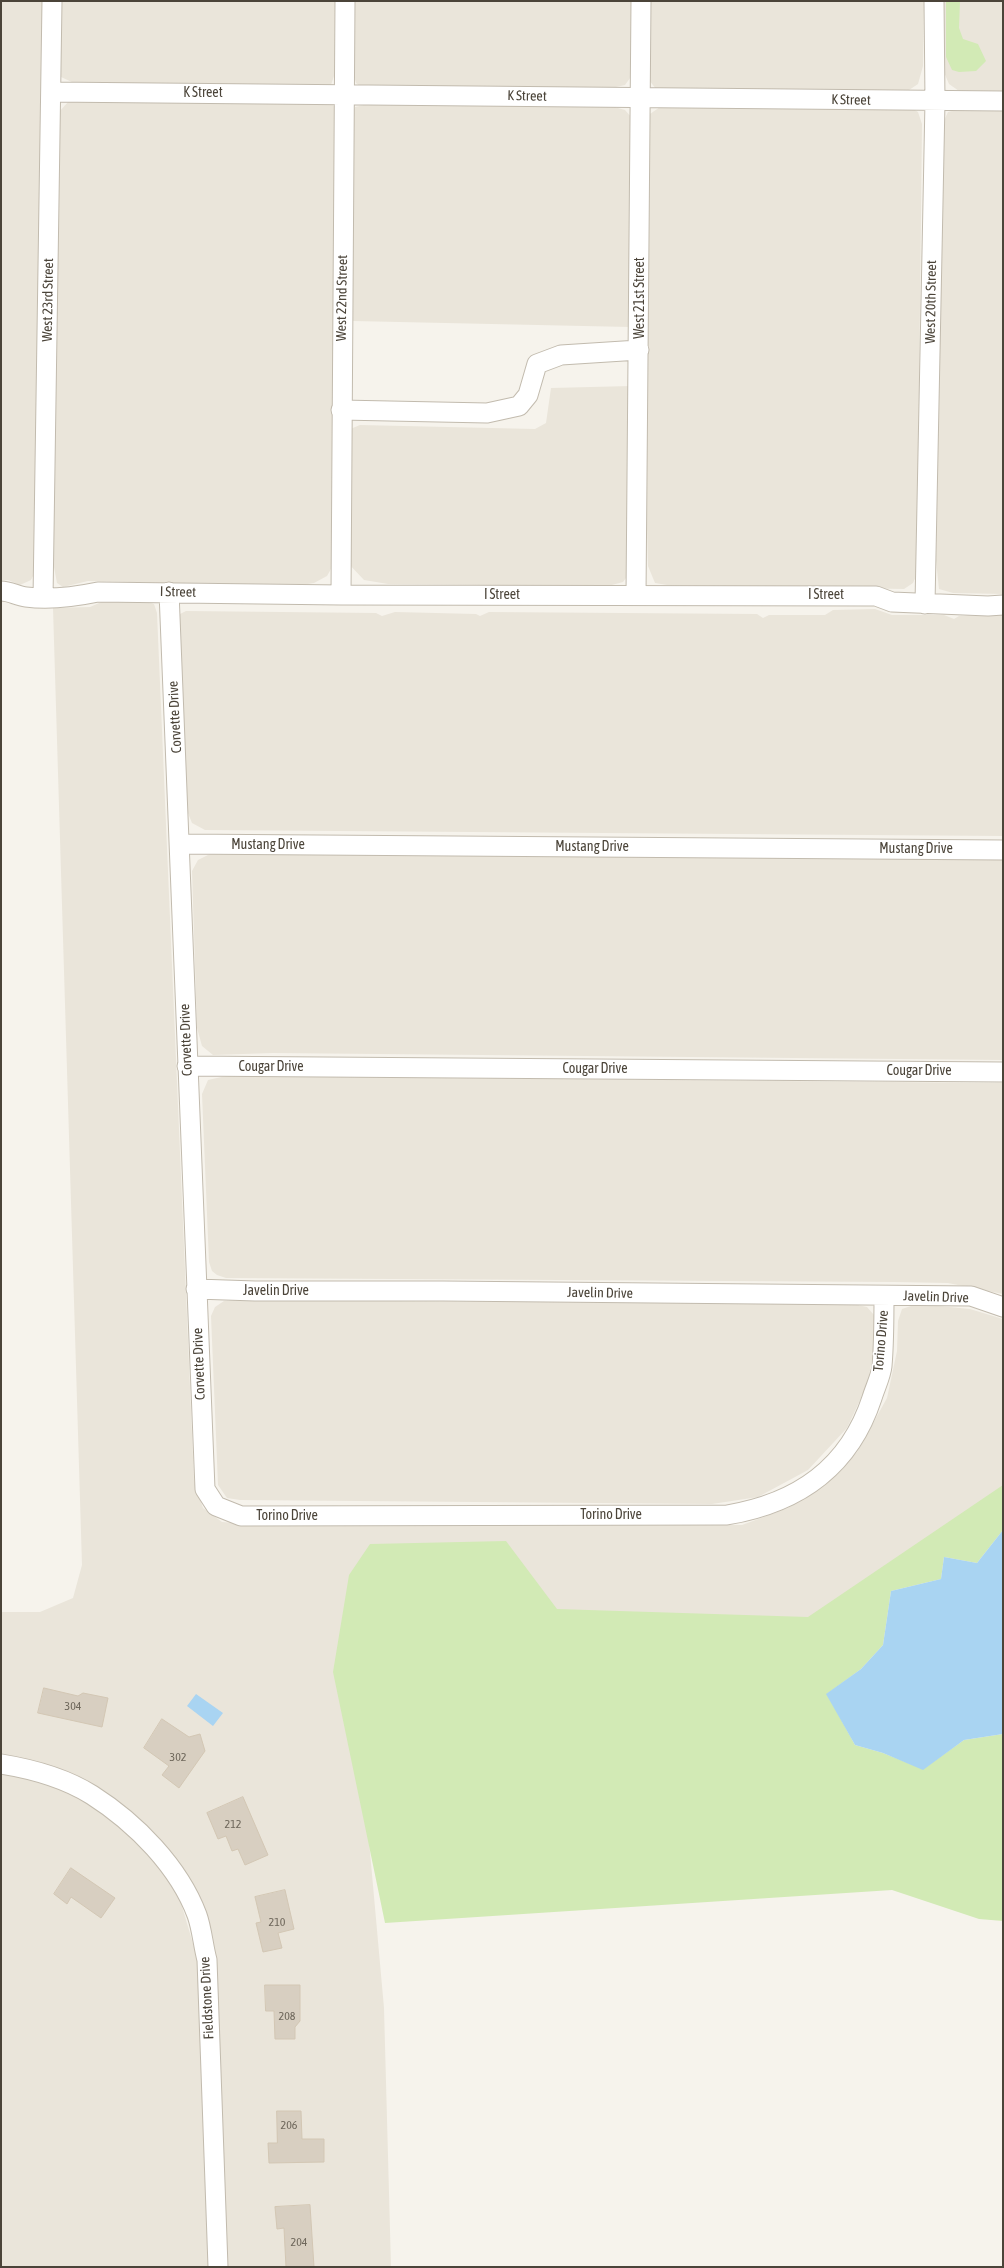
<!DOCTYPE html>
<style>
body{margin:0}
#map{position:relative;width:1004px;height:2268px;overflow:hidden;background:#f6f3ec;font-family:"Asap Condensed",sans-serif}
canvas{display:block}
.frame{position:absolute;inset:0;border:2px solid #4b4439;pointer-events:none}
</style>
<div id="map">
<canvas width="1004" height="2268"></canvas>
<div class="frame"></div>
</div>
<script>
const g = document.querySelector('canvas').getContext('2d');
g.lineJoin = 'round';
function fill(path, color) {
  g.fillStyle = color;
  g.fill(path, 'evenodd');
}
function trace(path, color, width, dash) {
  g.strokeStyle = color;
  g.lineWidth = width;
  g.lineCap = dash ? 'butt' : 'round';
  g.setLineDash(dash || []);
  g.stroke(path);
}
function label(font, color, halo, rows, align = 'center') {
  g.font = font + ' "Asap Condensed",sans-serif';
  g.lineWidth = 3.5;
  g.setLineDash([]);
  g.textBaseline = 'middle';
  g.strokeStyle = halo;
  g.fillStyle = color;
  for (const [text, x, y, turn = 0] of rows) {
    g.save();
    g.translate(x, y);
    g.rotate((+turn || 0) * Math.PI / 180);
    g.textAlign = isNaN(turn) ? turn : align;
    if (halo) g.strokeText(text, 0, 0);
    g.fillText(text, 0, 0);
    g.restore();
  }
}
fill(new Path2D(`
 M1 1H44L34 574 31 580 20 585 8 580H1Z
 M61 1H335L334 76 331 85 312 86 74 83 61 77Z
 M352 1H634L633 74 625 85 607 89 363 88 356 83 353 73Z
 M648 1H924L923 66 918 84 909 90 696 91 656 89 649 80Z
 M943 1H1003V92L959 91 949 84 943 70Z
 M94 100 330 103 336 107 331 569 327 576 314 583 296 586 88 581 63 587 57 583 54 567 53 458 59 112 68 102Z
 M368 104 611 106 625 110 632 118 630 327 353 321 351 118 355 107Z
 M678 106 910 107 918 112 922 124 917 574 913 583 904 589 667 585 655 583 648 566 646 493 647 127 650 114 660 107Z
 M959 109H1003V594L953 593 939 589 936 561 943 123 948 112Z
 M631 386 632 570 623 582 608 586 388 584 364 580 347 562 348 430 360 425 535 429 546 423 551 388Z
 M106 600 146 601 154 604 157 613 194 1481 203 1508 222 1522 264 1525H742L788 1508 821 1487 857 1452 887 1398 897 1351 898 1321 902 1309 917 1304 970 1309 1003 1319V1515L813 1641 363 1774 384 2008 391 2267H227L213 1954 141 1821 1 1758V1612H40L73 1598 82 1565 53 608 90 607Z
 M875 609 892 615H944L954 619 959 616 1003 615V836L205 830 192 823 186 808 180 632V614L186 611 376 613 382 616 395 612 476 614 480 616 489 612 757 614 763 618 769 615H825L833 610Z
 M212 853 1003 858V1060L273 1053 213 1055 202 1046 197 1028 192 871 198 860Z
 M226 1076 1003 1083V1294L948 1283 894 1282 226 1278 217 1275 212 1271 209 1262 202 1094 208 1080Z
 M242 1300 853 1304 867 1307 874 1315 875 1340 868 1383 847 1428 808 1470 758 1497 712 1504 240 1500 227 1498 218 1485 211 1316 215 1307 224 1301Z
 M1 1773 44 1782 89 1801 142 1842 178 1893 197 1957 211 2267H1Z`), '#eae5da');
fill(new Path2D(`
 M946 1H960L959 28 963 39 978 44 986 61 976 71 959 72 952 70 946 57Z
 M1003 1485V1530L977 1563 944 1557 941 1579 891 1591 883 1645 861 1669 827 1694 855 1745 883 1753 923 1769 964 1740 1003 1734V1921L979 1919 892 1890 385 1923 333 1672 349 1575 370 1544 506 1541 557 1609 808 1617Z`), '#d2eab5');
fill(new Path2D(`
 M1003 1530V1734L964 1740 923 1770 883 1753 855 1745 826 1694 861 1669 883 1645 891 1591 941 1579 944 1557 977 1563Z
 M196 1694 223 1713 213 1726 187 1706Z`), '#a9d4f2');
const building = new Path2D(`
 M44 1688 78 1696 83 1693 108 1698 102 1727 38 1713Z
 M162 1719 189 1737 200 1734 205 1751 179 1788 162 1775 169 1766 144 1748Z
 M243 1797 268 1855 245 1865 238 1849 232 1851 226 1836 218 1839 207 1813Z
 M71 1868 115 1898 101 1918 71 1897 67 1904 54 1894Z
 M285 1890 294 1929 278 1933 282 1948 263 1952 256 1923 261 1922 255 1897Z
 M265 1985H300V2021L295 2027V2039H275L274 2011H266Z
 M277 2111H301L302 2139H324V2162L269 2163 268 2143H277Z
 M310 2205 314 2267H286L284 2228 277 2229 275 2207Z`);
fill(building, '#d8cfc1');
trace(building, '#d3c7b4', 1);
const minor = new Path2D(`
 M51 92 1003 101
 M341 410 487 413 519 406 528 395 537 364 561 355 639 350
 M1 591C10 591 17 596 26 597 50 600 74 597 98 592L341 595 876 596 892 602 988 606 1003 605
 M169 592 205 1489 216 1506 241 1516 727 1515C798 1503 849 1468 872 1398 875 1388 881 1376 882 1366 884 1343 884 1319 884 1296
 M341 595 345 1
 M636 595 641 1
 M43 598 52 1
 M925 604 935 101 934 1
 M180 844 1003 850
 M187 1066 1003 1072
 M196 1289 255 1291H443L971 1296 1003 1307
 M1 1764C32 1769 65 1778 92 1795 136 1823 179 1867 197 1915 202 1929 203 1945 207 1960L218 2267`);
trace(minor, '#c2bbae', 21);
trace(minor, '#fff', 19);
label('12px', '#6e675b', null, [
 ["304",73,1706],
 ["302",178,1757],
 ["212",233,1824],
 ["210",277,1922],
 ["208",287,2016],
 ["206",289,2125],
 ["204",299,2242]
]);
label('14px', '#4b4439', '#fff', [
 ["K Street",203,93],
 ["K Street",527,96,1],
 ["K Street",851,100,1],
 ["West 22nd Street",342,298,-89],
 ["West 21st Street",640,298,-90],
 ["West 23rd Street",48,300,-89],
 ["West 20th Street",931,302,-89],
 ["I Street",178,592,1],
 ["I Street",502,595],
 ["I Street",826,595],
 ["Corvette Drive",175,717,-93],
 ["Mustang Drive",268,845],
 ["Mustang Drive",592,847],
 ["Mustang Drive",916,849],
 ["Corvette Drive",186,1040,-92],
 ["Cougar Drive",271,1067],
 ["Cougar Drive",595,1069],
 ["Cougar Drive",919,1071],
 ["Javelin Drive",276,1291],
 ["Javelin Drive",600,1293,1],
 ["Javelin Drive",936,1297,2],
 ["Torino Drive",881,1341,-85],
 ["Corvette Drive",199,1364,-92],
 ["Torino Drive",611,1515],
 ["Torino Drive",287,1516],
 ["Fieldstone Drive",207,1998,-93]
]);
</script>
